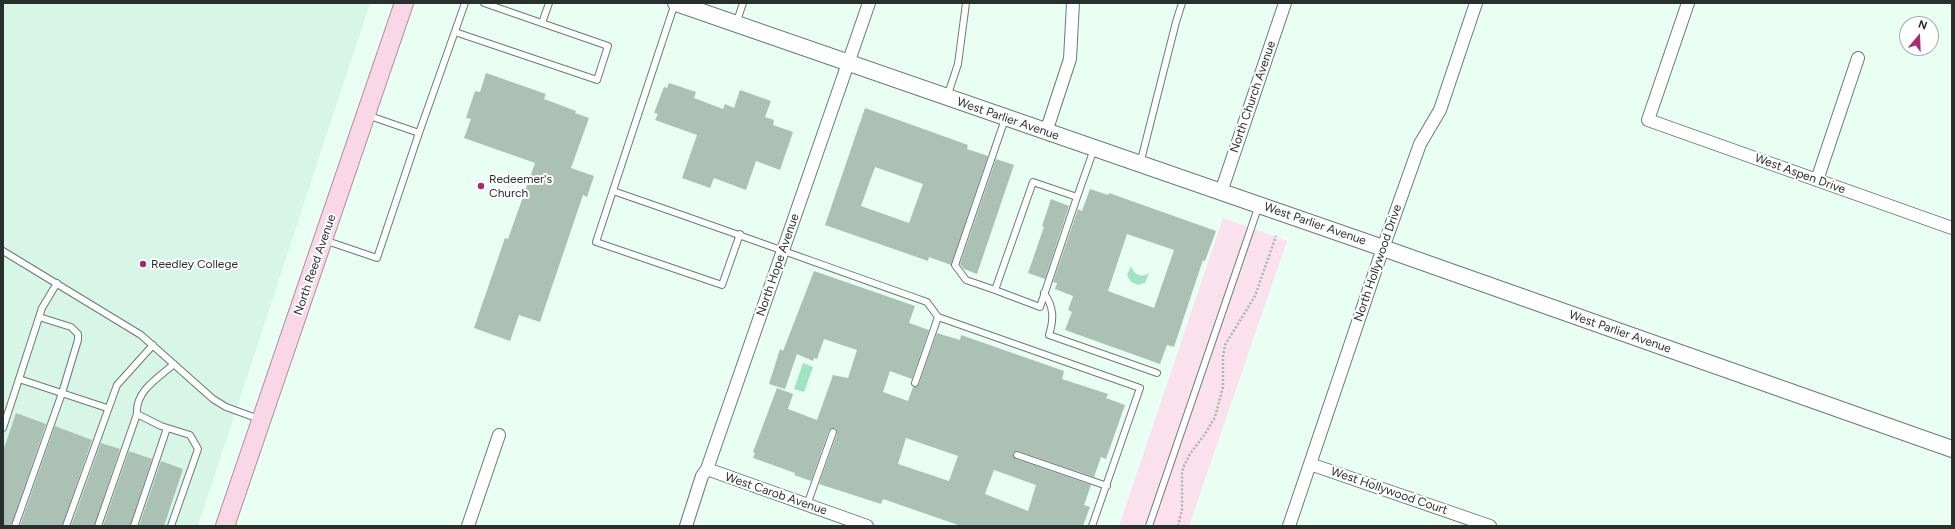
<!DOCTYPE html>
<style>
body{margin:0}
#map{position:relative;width:1955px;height:529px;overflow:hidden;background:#e9fff4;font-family:Figtree,sans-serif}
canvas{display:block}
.frame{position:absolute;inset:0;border:4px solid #27302c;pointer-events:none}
.north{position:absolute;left:1899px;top:16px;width:40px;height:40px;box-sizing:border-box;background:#fff;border:1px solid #a9acab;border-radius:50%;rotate:19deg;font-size:11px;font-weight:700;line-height:16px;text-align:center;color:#27302c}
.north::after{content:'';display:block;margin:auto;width:14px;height:18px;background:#ab2872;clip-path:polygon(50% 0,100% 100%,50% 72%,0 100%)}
</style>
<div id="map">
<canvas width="1955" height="529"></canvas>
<div class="frame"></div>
<div class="north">N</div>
</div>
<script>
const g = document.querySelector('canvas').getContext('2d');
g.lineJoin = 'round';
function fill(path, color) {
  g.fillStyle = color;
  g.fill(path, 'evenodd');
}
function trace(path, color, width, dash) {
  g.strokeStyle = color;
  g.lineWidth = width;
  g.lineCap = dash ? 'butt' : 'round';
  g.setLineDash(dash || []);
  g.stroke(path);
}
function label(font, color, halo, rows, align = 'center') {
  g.font = font + ' Figtree,sans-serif';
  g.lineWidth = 4;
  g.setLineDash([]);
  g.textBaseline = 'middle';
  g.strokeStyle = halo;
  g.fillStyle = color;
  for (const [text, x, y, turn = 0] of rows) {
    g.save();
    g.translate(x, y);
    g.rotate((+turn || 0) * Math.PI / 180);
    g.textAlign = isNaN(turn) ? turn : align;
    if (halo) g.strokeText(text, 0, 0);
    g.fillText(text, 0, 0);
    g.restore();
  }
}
fill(new Path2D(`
 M3 3H370L198 526H3Z`), '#d7f6e7');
fill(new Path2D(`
 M1223 218 1287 241 1189 526H1119Z`), '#fae1eb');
fill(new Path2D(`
 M1131 266C1134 275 1142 278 1149 273L1145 283 1138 285 1131 282 1127 275Z
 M803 363 813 367 804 392 794 389Z`), '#9fe5c5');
fill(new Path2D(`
 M486 73 546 94 544 99 576 111 575 113 589 118 571 168 594 176 587 197 583 195 540 322 519 315 510 341 474 328 505 238 508 239 535 163 464 138 471 119 466 118 475 91 480 92Z
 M669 83 696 92 694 98 723 109 725 104 734 108 740 90 771 101 765 117 774 120 773 125 793 132 780 170 756 161 746 190 714 178 710 188 682 178 697 135 655 120 658 114 654 113 664 87 667 88Z
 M865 108 968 145 967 149 988 156 951 265 929 257 928 261 825 225ZM875 167 923 184 909 223 861 206Z
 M996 159 1014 165 977 274 964 269 960 264Z
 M1090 189 1108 195 1109 193 1216 231 1205 261 1203 260 1174 347 1167 345 1160 364 1065 330 1072 312 1068 310 1073 296 1055 289 1057 283 1053 282 1078 209 1082 211ZM1127 234 1174 250 1154 308 1108 291Z
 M1051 199 1069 206 1045 279 1028 273 1044 227 1042 226Z
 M814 271 915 306 909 323 929 330 912 379 890 371 883 392 908 401 913 387H916L919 384 937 333 960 340 961 335 1064 371 1062 379 1108 394 1106 398 1125 405 1106 459 1101 457 1094 477 1018 451 1013 453V456L1016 459 1091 485 1084 505 1090 507 1083 526H961L883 499 881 504 819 484 837 434V429L834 428 829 430 811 481 794 475 795 473 753 458 755 453 753 452 777 388 793 394 788 409 817 420 833 375 848 378 857 350 824 339 817 359 814 358 813 361 797 354 785 389 769 384 780 349 783 351ZM906 438 958 456 949 481 898 464ZM994 470 1036 485 1028 511 985 494Z
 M16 413 46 424 11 526H3V451Z
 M55 426 92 440 62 526H20Z
 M101 443 120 449 94 526H71Z
 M129 451 152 459 130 526H103Z
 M161 461 183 469 164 526H139Z`), '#abc1b6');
const lane = new Path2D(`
 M675 3 596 242 722 285 740 234
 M542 23 549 3
 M736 24 743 3
 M455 32 597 80 608 46 484 3
 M947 97 958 64 966 3
 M367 115 419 133 465 3
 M1140 164 1176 22 1182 3
 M613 191C718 227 822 265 927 302L938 317 1140 388 1092 526
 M1077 197 1040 307 995 290 1033 182 1077 197 1094 149
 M324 240 377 258 419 133
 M3 251 141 335 213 399 226 407 259 419
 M57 283 42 308 19 379 107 408
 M995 290 966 280 955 265 1005 119
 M1044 293C1054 307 1054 319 1049 335L1157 373
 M915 383 938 317
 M3 428 19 379
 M1017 455 1107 486
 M807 505 833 432
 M15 526 62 393 78 340V334L71 327 39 317
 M66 526 117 385 153 345
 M98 526 137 414
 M134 526 167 428
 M171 526 198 449 190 435 161 426 137 414C135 391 158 378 174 364
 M1149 526 1259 205`);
const street = new Path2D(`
 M1688 3 1648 120 1952 228
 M1046 132 1070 59 1073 3
 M1817 180 1858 58
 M1221 192 1285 3
 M1310 464 1490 526
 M707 469 867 526
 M468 526 499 435
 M686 526 702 476 707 469 869 3
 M1289 526 1383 248 1420 144 1440 110 1476 3`);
const secondary = new Path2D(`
 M676 3 1383 248 1952 449`);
const primary = new Path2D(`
 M225 526 404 3`);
trace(lane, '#687c72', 8);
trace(street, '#687c72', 14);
trace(secondary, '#687c72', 18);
trace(primary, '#ae8c9a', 20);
trace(new Path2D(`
 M1178 526 1182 509V474L1183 468 1190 454 1205 434 1215 417 1223 387V356L1225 345 1255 296 1276 236`), '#a6b7ae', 2.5, [2, 2]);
trace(lane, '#fff', 6);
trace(street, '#fff', 12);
trace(secondary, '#fff', 16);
trace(primary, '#fad7e6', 18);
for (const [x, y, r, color] of [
 [481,186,4,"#ab2872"],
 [143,264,4,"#ab2872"]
]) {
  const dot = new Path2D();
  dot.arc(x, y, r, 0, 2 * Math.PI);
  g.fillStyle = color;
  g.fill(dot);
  trace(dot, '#fff', 1.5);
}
label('12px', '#27302c', '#fff', [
 ["North Church Avenue",1253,97,-71],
 ["West Parlier Avenue",1008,119,19],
 ["West Aspen Drive",1800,174,20],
 ["West Parlier Avenue",1315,224,19],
 ["North Hollywood Drive",1378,263,-71],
 ["North Reed Avenue",315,265,-71],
 ["North Hope Avenue",778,265,-71],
 ["West Parlier Avenue",1620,332,19],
 ["West Hollywood Court",1389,491,19],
 ["West Carob Avenue",776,494,19]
]);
label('12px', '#27302c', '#fff', [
 ["Redeemer's",489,179],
 ["Church",489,193],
 ["Reedley College",151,264]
], 'left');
</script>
